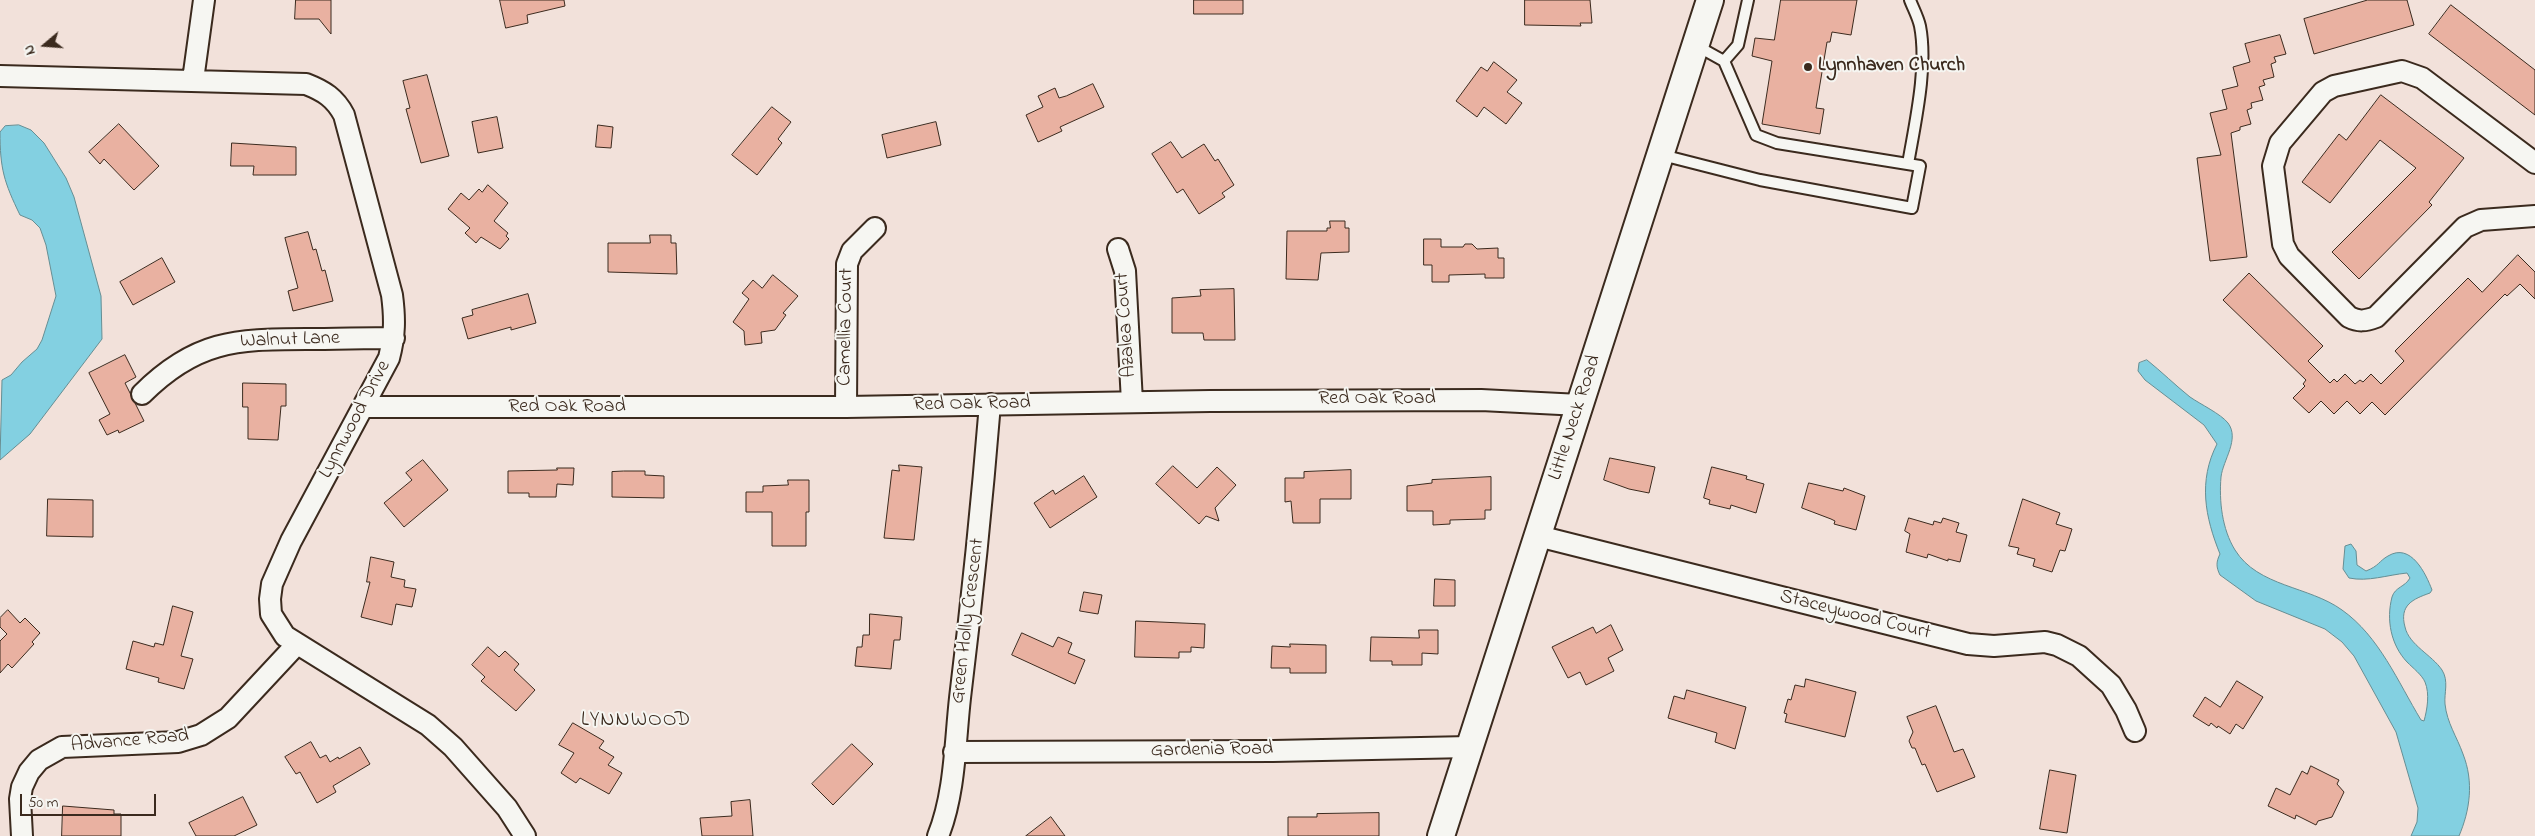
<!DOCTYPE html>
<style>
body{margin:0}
#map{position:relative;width:2535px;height:836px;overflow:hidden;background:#f2e1da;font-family:"Indie Flower",sans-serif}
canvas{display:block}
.north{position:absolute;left:20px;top:20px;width:50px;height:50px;-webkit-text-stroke:4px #f6f6f2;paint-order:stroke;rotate:252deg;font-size:14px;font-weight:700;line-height:20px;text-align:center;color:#3b2a1e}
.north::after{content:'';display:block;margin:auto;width:18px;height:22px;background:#3b2a1e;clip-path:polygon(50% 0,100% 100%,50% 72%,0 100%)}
.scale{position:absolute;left:20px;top:794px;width:136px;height:22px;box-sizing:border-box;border:2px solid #3b2a1e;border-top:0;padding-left:6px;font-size:15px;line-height:18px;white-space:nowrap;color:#3b2a1e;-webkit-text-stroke:4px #f6f6f2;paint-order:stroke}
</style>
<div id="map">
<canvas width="2535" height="836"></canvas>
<div class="north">N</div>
<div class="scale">50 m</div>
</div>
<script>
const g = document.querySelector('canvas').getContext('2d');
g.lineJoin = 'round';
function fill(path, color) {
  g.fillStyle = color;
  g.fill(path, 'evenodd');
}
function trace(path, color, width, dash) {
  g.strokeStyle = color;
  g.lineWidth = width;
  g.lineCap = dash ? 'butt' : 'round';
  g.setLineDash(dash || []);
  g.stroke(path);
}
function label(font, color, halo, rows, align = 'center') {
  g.font = font + ' "Indie Flower",sans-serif';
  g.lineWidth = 4;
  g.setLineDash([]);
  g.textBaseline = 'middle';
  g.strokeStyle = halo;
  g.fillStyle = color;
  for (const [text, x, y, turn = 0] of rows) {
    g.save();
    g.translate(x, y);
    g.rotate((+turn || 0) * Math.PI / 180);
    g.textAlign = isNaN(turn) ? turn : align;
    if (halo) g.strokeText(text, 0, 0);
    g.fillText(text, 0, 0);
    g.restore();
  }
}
const water = new Path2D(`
 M19 125 31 130 44 143 66 178 74 197 101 296 102 339 30 434 0 460 2 380 11 375 22 362 37 349 42 340 56 296 46 245 40 228 32 220 20 215C4 182 0 169 0 132L5 126Z
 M2147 360C2162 372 2175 385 2190 397 2200 404 2221 414 2228 423 2240 439 2223 460 2221 477 2219 501 2222 529 2235 550 2258 587 2309 586 2342 610 2379 636 2398 682 2421 720L2424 721C2427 710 2430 694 2425 682 2422 675 2413 668 2407 662 2391 645 2386 620 2392 597 2395 587 2405 587 2410 578L2407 573C2387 575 2368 582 2349 578L2343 569 2345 546 2351 544 2356 551 2357 565 2366 571C2379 566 2379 561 2388 556 2411 542 2426 574 2432 590L2430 593C2413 599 2399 605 2405 627 2409 645 2432 655 2442 670 2449 681 2444 693 2445 704 2447 723 2457 737 2463 754 2474 782 2470 810 2459 836H2411L2417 822 2418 808 2396 732 2354 656 2342 642 2325 629 2256 601 2220 575C2216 567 2216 562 2220 554 2205 517 2198 481 2217 444L2204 425 2145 380 2138 371 2139 363Z`);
fill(water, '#83d0e1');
trace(water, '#668e93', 1);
const building = new Path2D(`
 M296 0H331V34L319 19H295Z
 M500 0H564L565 6 527 15 528 23 506 28Z
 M1194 0H1243V14H1194Z
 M1525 0H1590L1592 23H1580L1581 26 1525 25Z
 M1781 0H1857L1851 35 1832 32 1830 42H1827L1816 108 1824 109 1820 134 1762 124 1772 61 1752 56 1755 38 1774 40Z
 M2368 0H2407L2414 25 2314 54 2304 19Z
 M2451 5 2535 70V115L2429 34Z
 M2280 35 2286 54 2274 57 2276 62 2271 64 2274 77 2263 80 2265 85 2259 87 2263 100 2251 103 2252 108 2247 110 2251 124 2240 127V130L2231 133 2247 257 2210 261 2197 158 2221 155 2210 113 2227 109 2222 90 2238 86 2233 67 2250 62 2245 44Z
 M1494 62 1517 80 1507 92 1522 103 1506 124 1484 107 1477 117 1456 101 1481 67 1487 71Z
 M427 75 449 156 421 163 406 109 410 108 403 81Z
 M1093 84 1104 107 1060 127 1062 131 1038 142 1026 115 1043 107 1038 96 1055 88 1059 98 1066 96Z
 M2381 95 2464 158 2429 202 2432 205 2359 279 2332 252 2416 168 2380 140 2330 203 2302 182 2339 134 2346 140Z
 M772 107 791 122 778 139 782 143 757 175 732 155Z
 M497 117 503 148 478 153 472 122Z
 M936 122 941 145 887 158 882 135Z
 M119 124 159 166 134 190 104 159 100 164 89 152Z
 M598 125 613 127 611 148 596 147Z
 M1171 142 1182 158 1204 144 1215 161 1218 159 1234 185 1222 193 1225 197 1199 214 1183 189 1177 193 1152 154Z
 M232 143 296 147V175H253L254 166H231Z
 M488 185 508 203 494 221 508 233 506 236 509 239 500 249 481 237 476 243 465 233 470 228 448 209 461 193 469 200 479 189 482 192Z
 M1330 221H1345V228H1349V252L1321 253 1318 280 1286 279 1287 231H1327V228H1330Z
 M308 232 313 250 316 249 322 271 325 270 333 301 293 311 288 291 298 288 285 238Z
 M650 235H671V243H676L677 274 608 272V243H650Z
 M1424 239H1441V247H1463L1465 244H1472L1477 249 1498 248V258H1504V278H1485V274L1449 275V282H1432V265H1424Z
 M2518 255 2535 272V299L2520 284 2507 296 2505 294 2385 415 2372 402 2360 414 2347 401 2334 414 2321 401 2309 413 2293 398 2305 386 2303 384 2306 380 2223 300 2249 273 2323 346 2308 361 2330 383 2334 379 2337 382 2345 374 2355 384 2360 380 2363 382 2371 374 2381 384 2404 361 2395 351 2468 278 2482 292Z
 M162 258 175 282 133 305 120 282Z
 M773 275 798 296 783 313 786 315 775 330 761 332 762 343 745 345 744 331 733 322 749 299 742 293 753 280 762 288Z
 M1234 289 1235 340H1204L1203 333H1172V298L1201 296 1200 290Z
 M528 294 536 323 511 330V327L468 339 462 318 473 315 472 310Z
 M125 355 136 377 125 383 144 421 119 433 118 430 107 435 99 420 110 414 89 373Z
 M243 383 286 384V406H281L278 440 248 439V407H243Z
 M1610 458 1655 467 1649 493 1629 489 1604 480Z
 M423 460 448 490 404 527 384 503 412 480 406 473Z
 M899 465 922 467 914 540 884 538 892 470 899 471Z
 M1173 466 1197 488 1217 467 1236 485 1215 508 1219 521 1206 516 1199 524 1156 484Z
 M1712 467 1747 476 1746 479 1764 484 1756 513 1731 505 1730 509 1709 504 1710 500 1704 498Z
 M557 468H574L573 485 557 484 556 497H529V493H508V471L557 470Z
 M1351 470V499H1320V523H1293L1291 501 1285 502V478H1304V472Z
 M624 471H645V475L664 476V498L612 497V472Z
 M1084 476 1097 497 1050 528 1034 503 1053 490 1055 494Z
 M1491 477V510H1485V519L1450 520V524L1433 525V511H1407V486L1432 483V480Z
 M788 480H809V512H806V546H772V512H746V492H763V486L788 485Z
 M1809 483 1843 491 1844 488 1865 496 1856 530 1834 524 1835 521 1831 519 1802 508Z
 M48 499 93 500V537L47 536Z
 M2023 499 2060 513 2056 524 2072 529 2065 551 2060 550 2052 572 2033 566 2035 559 2017 554 2019 548 2009 546Z
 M1909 518 1933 525 1934 521 1941 523 1943 518 1959 523 1956 532 1967 535 1960 562 1948 559V561L1928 554 1927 558 1906 552 1910 534 1905 531Z
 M371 557 394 562 391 577 405 580 404 587 416 589 412 607 396 604 392 625 361 617 370 582H367Z
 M1435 579 1455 580V606H1434Z
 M1084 592 1102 595 1098 614 1080 611Z
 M173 606 193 612 181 656 193 659 184 689 158 682 159 678 126 669 133 641 154 647 155 643 163 645Z
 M8 610 20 623 25 618 40 633 32 642 34 644 12 668 8 664 0 673V641L7 634 0 627V618Z
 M870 614 902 617 900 640H894L891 669 855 666 857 647H862L863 635H869Z
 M1136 621 1205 624 1204 648 1191 647V652H1179V658L1135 657Z
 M1611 625 1623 650 1608 658 1614 671 1586 685 1580 672 1568 678 1552 647 1593 627 1596 633Z
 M1419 630H1438V654L1422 653V665H1392V661H1370L1371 637 1419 638Z
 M1022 633 1053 647 1058 637 1072 643 1068 653 1085 660 1075 684 1012 655Z
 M1290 644 1326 645V673H1290V668H1271L1272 646 1290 647Z
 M488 647 499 657 505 651 519 664 514 670 535 690 516 711 481 681 485 677 472 665Z
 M1806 679 1856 692 1845 737 1785 722 1787 714 1784 713 1788 699 1791 700 1795 685 1804 687Z
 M2237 681 2263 697 2243 729 2236 724 2230 734 2218 726 2217 728 2211 723 2209 726 2193 716 2205 697 2220 707Z
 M1687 690 1746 707 1735 749 1715 742 1717 733 1668 718 1674 696 1684 699Z
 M1936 706 1954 752 1963 749 1975 777 1937 792 1925 764 1922 765 1915 748H1912L1909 741 1913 732 1907 717Z
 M573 723 604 741 599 748 614 757 608 765 622 773 609 794 580 778 576 783 561 773 574 753 559 745Z
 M311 742 320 758 326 755 330 762 338 757 339 759 360 747 370 764 333 786 336 792 317 803 300 772 296 774 285 757Z
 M852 744 873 764 833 805 812 784Z
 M2311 766 2339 780 2337 784 2344 792 2332 817 2318 821 2316 825 2296 815 2295 819 2268 806 2276 788 2290 795 2302 771 2307 774Z
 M2050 770 2076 775 2067 833 2040 829Z
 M243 797 257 825 234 836H196L189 823Z
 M750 800 753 836H702L700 818 732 816 731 802Z
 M63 806 114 810V814H121V836H62Z
 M1379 813V836H1288V817H1317V814Z
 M1051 817 1065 836H1026Z`);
fill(building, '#e9b1a1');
trace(building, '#3b2a1e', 1);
const service = new Path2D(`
 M1724 61 1738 45 1748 0
 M1662 155 1760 180 1912 208 1920 166 1777 143 1756 135 1724 61 1697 46
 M1908 164C1915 123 1928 67 1920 26 1918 17 1913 8 1910 0`);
const minor = new Path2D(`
 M0 76 306 84C324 91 335 98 344 115L392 295C395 318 395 336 389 358L291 541 272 584 270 599 271 614 285 636 428 725 453 747 507 808 525 836
 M193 80 204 0
 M2535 163 2422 78 2402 71 2334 86 2323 92 2280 143 2273 166 2283 244 2289 256 2349 317C2359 322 2365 321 2376 317L2465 227 2481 220 2535 216
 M1118 249 1125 271 1132 402
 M142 394C195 341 235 339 306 339 335 339 365 338 394 338
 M364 407H846L1210 401 1481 400 1580 405
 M846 407 847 264 852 251 875 228
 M1538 536 1968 644 1994 646 2045 642 2057 645 2079 656 2111 685 2126 710 2135 731
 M954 752 1273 751 1470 747
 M22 836 20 799 22 787 29 772 39 760 62 747 178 742 201 735 228 718 297 644
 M938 836C955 794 955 743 960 698 972 600 982 502 990 404`);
const tertiary = new Path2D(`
 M1441 836 1710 0`);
trace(service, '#3b2a1e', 14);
trace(minor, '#3b2a1e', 24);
trace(tertiary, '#3b2a1e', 30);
trace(service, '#f6f6f2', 10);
trace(minor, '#f6f6f2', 20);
trace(tertiary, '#f6f6f2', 26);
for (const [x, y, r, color] of [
 [1808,67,5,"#3b2a1e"]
]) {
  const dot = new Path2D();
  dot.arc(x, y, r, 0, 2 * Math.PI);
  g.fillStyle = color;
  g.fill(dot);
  trace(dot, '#f6f6f2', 2);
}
label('bold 20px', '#3b2a1e', '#f6f6f2', [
 ["Lynnhaven Church",1818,67]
], 'left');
label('20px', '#3b2a1e', '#f6f6f2', [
 ["Azalea Court",1127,325,-94],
 ["Camellia Court",847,327,-89],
 ["Walnut Lane",290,341,-2],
 ["Red Oak Road",1377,400],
 ["Red Oak Road",972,405,-1],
 ["Red Oak Road",567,408],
 ["Little Neck Road",1576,418,-72],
 ["Lynnwood Drive",356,420,-62],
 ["Staceywood Court",1855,616,14],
 ["Green Holly Crescent",969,621,-83],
 ["Advance Road",130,742,-5],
 ["Gardenia Road",1212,751,-1]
]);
g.letterSpacing = '1px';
label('21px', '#3b2a1e', '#f6f6f2', [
 ["LYNNWOOD",636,722]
]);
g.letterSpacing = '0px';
</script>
